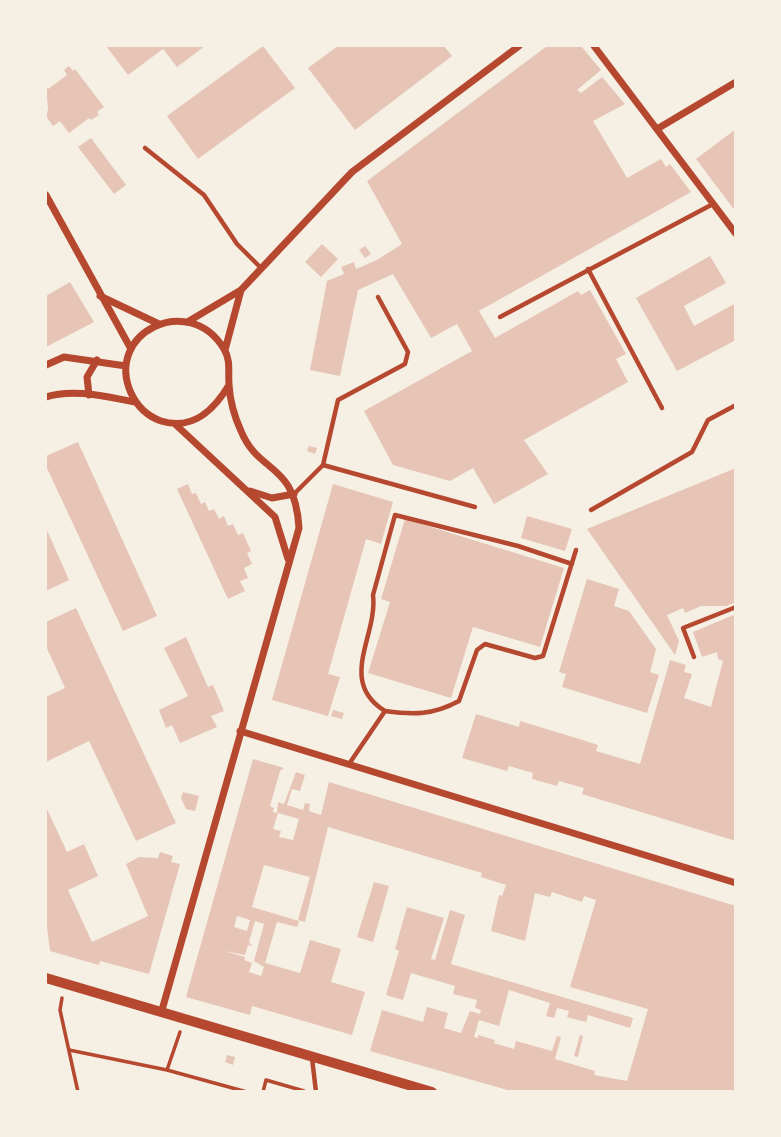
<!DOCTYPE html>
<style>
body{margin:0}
#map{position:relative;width:781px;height:1137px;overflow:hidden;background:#f6efe4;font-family:Inter,sans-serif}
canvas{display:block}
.frame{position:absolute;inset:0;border:47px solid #f6efe4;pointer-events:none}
</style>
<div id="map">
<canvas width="781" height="1137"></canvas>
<div class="frame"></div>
</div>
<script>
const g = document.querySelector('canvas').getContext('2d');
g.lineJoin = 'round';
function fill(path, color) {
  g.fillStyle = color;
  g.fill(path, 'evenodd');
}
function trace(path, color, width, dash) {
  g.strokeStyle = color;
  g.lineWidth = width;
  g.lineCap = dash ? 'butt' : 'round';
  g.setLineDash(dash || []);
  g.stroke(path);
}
fill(new Path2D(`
 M106 46H205L177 67 163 49 128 75Z
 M263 46 295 88 198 159 167 116Z
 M338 46H444L452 56 355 130 308 68Z
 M547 46H581L601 70 577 90 581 93 602 77 625 104 593 121 627 178 661 159 666 167 670 164 691 192 479 311 495 338 578 291 581 295 590 290 626 354 616 359 628 382 524 440 548 474 494 504 473 468 450 481 393 465 364 411 472 351 457 324 431 338 393 274 358 290 340 376 310 370 327 281 344 274 341 267 354 262 356 269 377 260 402 244 367 181Z
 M69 66 73 71 75 69 104 107 97 112 99 115 91 120 89 118 69 133 60 121 53 126 46 116 48 110 46 85 48 89 67 75 64 70Z
 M736 129V212L696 159Z
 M91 138 126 185 114 194 78 147Z
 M322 244 338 259 321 277 305 262Z
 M365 246 371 254 365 258 359 250Z
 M710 256 726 283 684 306 694 326 736 303V340L677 371 636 298Z
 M70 282 94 322 46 347V296Z
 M78 442 157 616 123 631 46 466V456Z
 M309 446 317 448 315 454 307 451Z
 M736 468V602L726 606H701L685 613 683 608 667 615 679 641 675 655 587 529Z
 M188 484 192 494 196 493 201 504 205 502 209 511 214 509 219 519 224 516 228 526 233 524 238 535 243 533 251 551 247 553 252 564 244 568 248 578 240 581 245 591 228 599 177 489Z
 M333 484 393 502 381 544 366 539 328 674 340 677 328 716 272 700Z
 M527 516 572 529 565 551 521 538Z
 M405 519 564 568 540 647 473 627 451 698 368 673 390 602 381 599Z
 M46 528 69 580 46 591Z
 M587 579 619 589 614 606 629 611 656 649 650 672 659 675 647 713 562 687 566 674 559 672Z
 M76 608 176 823 136 841 89 741 46 762V697L65 688 46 646V622Z
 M736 614V841L582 794 584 788 559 781 557 786 532 779 533 773 509 766 507 771 462 758 476 714 519 727 520 721 573 737 598 745 596 751 640 764 670 660 686 665 684 672 692 674 684 698 711 707 723 661 718 659 717 652 702 657 693 632Z
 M186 637 208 687 213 685 224 711 211 716 217 727 180 743 172 725 166 728 159 710 188 696 164 648Z
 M333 710 344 713 342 719 331 716Z
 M253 759 284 768 280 771 270 806 274 808 273 812 277 813 278 802 284 804 296 772 305 775 300 791 292 789 287 805 303 810 305 803 310 804 309 811 321 815 329 782 736 906V1091H511L370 1051 382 1010 423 1022 427 1007 448 1013 444 1028 461 1033 470 1011 480 1014 481 1010 475 1008 477 1000 453 994 455 986 411 973 403 1000 386 995 399 951 395 949 407 907 444 918 431 959 435 960 450 910 465 915 451 964 633 1018 630 1028 588 1015 586 1022 567 1017 569 1011 557 1008 554 1018 546 1016 550 1003 509 990 499 1026 479 1020 474 1037 478 1038V1035L495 1040 494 1043 514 1049 516 1041 552 1051 557 1036 561 1037 555 1059 595 1071 594 1075 627 1081 648 1009 570 987 596 900 584 896 582 902 552 892 550 897 535 893 525 941 491 931 499 895 502 896 506 885 481 877 482 873 328 827 305 922 298 920 310 877 264 865 252 907 299 921 297 927 277 922 265 963 300 973 310 940 341 949 331 982 365 992 352 1035 252 1006 250 1015 186 997ZM278 813 299 819 293 840 279 837 281 831 273 829ZM237 916 250 920 247 931 234 927ZM255 921 264 924 254 961 264 967 261 976 249 972 252 963 244 960 245 957 224 951 245 955 248 945 252 946 249 942Z
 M183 792 199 796 195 811 186 809 181 798Z
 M46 807 67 852 84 844 98 876 68 890 92 942 148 916 126 864 139 857 158 858 160 852 173 856 171 862 180 864 149 974 100 961 99 965 50 951 46 919Z
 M374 882 389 886 373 942 357 937Z
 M580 1035 583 1036 578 1057 574 1056Z
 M227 1055 235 1057 233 1065 225 1062Z`), '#e6c5b7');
trace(new Path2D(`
 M62 998 60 1010 78 1092
 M69 1050 167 1070 247 1092
 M167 1070 180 1032
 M263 1092 266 1080 304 1091`), '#b5482f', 3.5);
trace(new Path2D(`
 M145 148 204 195 237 244 261 268
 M588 269 662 408
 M500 317 713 204
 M323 465 475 507
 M294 494 323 465 338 400 405 364 408 352 378 297
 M591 510 692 452 708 420 736 405
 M694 657 683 628 736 607
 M385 711C337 681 378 636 373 595L395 515 518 546 572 564
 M349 764 385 711C414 715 433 715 459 701L477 650 485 644 535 658 543 656 576 550
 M312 1058 316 1092`), '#b5482f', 4.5);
trace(new Path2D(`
 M594 46 736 234
 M657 129 736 82
 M46 195 131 349
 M100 296 159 324
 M189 321 241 290 352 172 519 46
 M225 350 241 290
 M46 365 64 357 126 366
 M89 395 87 377 97 360
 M46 397C73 388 107 397 135 402
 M175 424 275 517 288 559
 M250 491 272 498 294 494
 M240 731 736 883
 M162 1010 299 528C295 461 259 475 241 431 235 418 230 400 229 385 228 372 231 360 224 349 189 291 104 333 131 393 137 406 147 416 161 421 193 431 214 410 229 385`), '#b5482f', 7);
trace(new Path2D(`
 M46 978 432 1092`), '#b5482f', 10);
</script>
